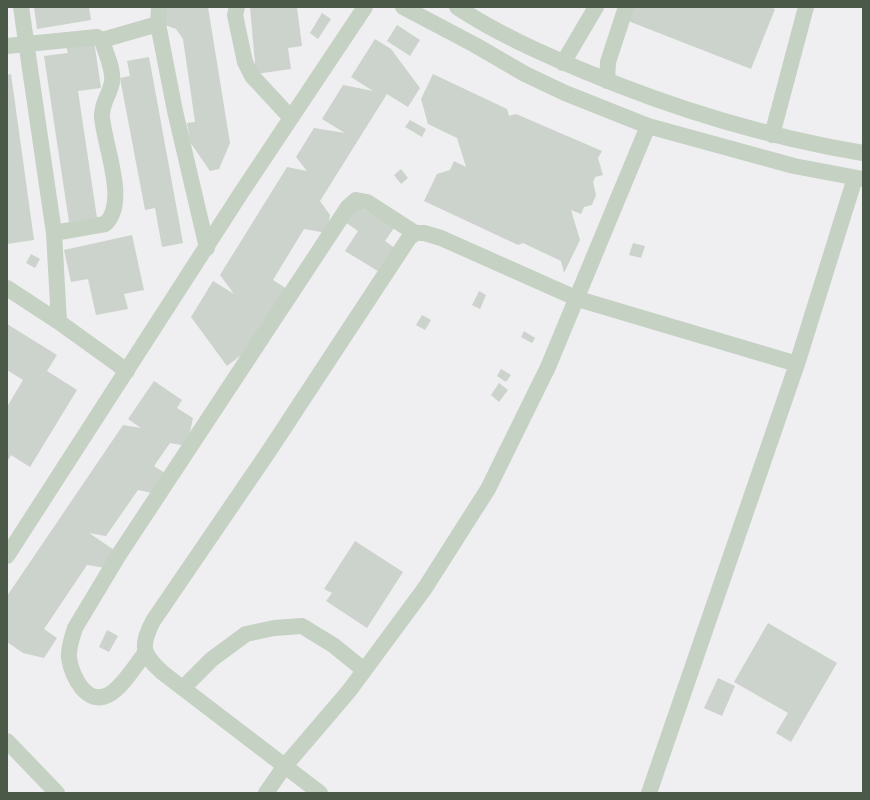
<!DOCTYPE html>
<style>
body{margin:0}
#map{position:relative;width:870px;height:800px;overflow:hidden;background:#efeef0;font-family:"Archivo Narrow",sans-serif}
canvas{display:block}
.frame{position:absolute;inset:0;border:8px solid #4a5948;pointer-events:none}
</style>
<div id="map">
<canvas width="870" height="800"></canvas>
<div class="frame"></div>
</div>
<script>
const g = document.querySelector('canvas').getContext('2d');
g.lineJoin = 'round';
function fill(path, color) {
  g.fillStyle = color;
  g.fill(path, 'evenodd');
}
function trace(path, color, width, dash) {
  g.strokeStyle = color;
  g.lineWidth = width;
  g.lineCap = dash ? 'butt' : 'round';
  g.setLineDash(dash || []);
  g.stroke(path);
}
fill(new Path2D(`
 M34 7H89L91 20 37 29Z
 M164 7H208L230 143 219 169 210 171 190 142 187 123 195 122 183 39 176 29 165 25Z
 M250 7H297L302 46 288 48 291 69 256 74Z
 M628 7H770L775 9 751 69 623 19Z
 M322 13 331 19 318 39 310 33Z
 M397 25 420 40 410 56 387 41Z
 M375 39 391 49 420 88 408 107 387 94 320 201 330 215 327 233 304 229 273 280 287 289 249 349 227 366 191 317 213 281 234 294 220 275 287 167 307 171 296 157 314 128 345 133 322 119 343 85 373 91 351 77Z
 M94 41 101 88 78 91 97 218 69 222 44 56 68 53 66 46Z
 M149 57 183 243 162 247 155 208 145 210 120 78 130 76 127 61Z
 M11 74 34 240 7 244V75Z
 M433 74 507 109 509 116 516 114 602 151 598 158 603 175 595 177 593 182 596 195 592 205 584 207 581 214 571 210 580 240 564 273 561 261 523 243 518 245 424 201 437 174 450 170 454 161 466 167 457 138 428 124 421 99Z
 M410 120 426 129 422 137 405 127Z
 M401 169 408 178 401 184 394 175Z
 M356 205 394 228 385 241 396 249 381 273 345 251 358 231 345 222Z
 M132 235 144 290 124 294 128 309 96 315 88 279 71 282 64 250Z
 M633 243 645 246 641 258 629 255Z
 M31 254 40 259 35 268 26 263Z
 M479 291 486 295 480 309 472 305Z
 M422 315 431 320 425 330 416 325Z
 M7 324 57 355 47 371 77 390 30 467 11 455 7 462V407L23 380 7 370Z
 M524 331 535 338 532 343 521 337Z
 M501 369 511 375 506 382 497 376Z
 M154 381 182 400 177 408 193 418 187 446 170 443 154 466 165 473 157 494 138 490 106 536 89 533 117 552 106 568 87 565 44 629 57 638 44 658 23 653 7 642V596L123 425 141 428 128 419Z
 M499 383 508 390 499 402 491 395Z
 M355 541 403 572 367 628 326 601 332 593 324 589Z
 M768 623 837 663 791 742 776 733 788 713 734 682Z
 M107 630 118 636 109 652 99 647Z
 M718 678 735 686 722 716 704 708Z`), '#ccd2cc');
trace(new Path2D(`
 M21 7 54 233 59 322
 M159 7 158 24 175 111 207 248
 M237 7 235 15 245 62 252 76 291 118
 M403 7 475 45 525 74 565 93 648 126 794 166 863 179
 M457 7C496 33 541 53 584 71 674 109 767 137 863 153
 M102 40 158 24
 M7 46 97 37 102 40C105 52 114 69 112 82 110 94 101 104 102 117 104 145 129 203 105 224L54 233
 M563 63 596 7
 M607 81 608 62 626 7
 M772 135 806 7
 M7 288 59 322 127 371
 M7 556 241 193 365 7
 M145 653C136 665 121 689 108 695 86 706 72 676 69 658 68 648 72 638 75 628L120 553 348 207 356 200 367 202 415 233
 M183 688 212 659 246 634 274 628 302 626 333 645 364 670
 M7 741 57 793
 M266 793 284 767 349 691 425 588 488 489 548 367 648 126
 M320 793 163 673C142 654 140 647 153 621L269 451 409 238 415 233H424L441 238 578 299 797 364
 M649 793 797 364 855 178`), '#c4d1c3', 16);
</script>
